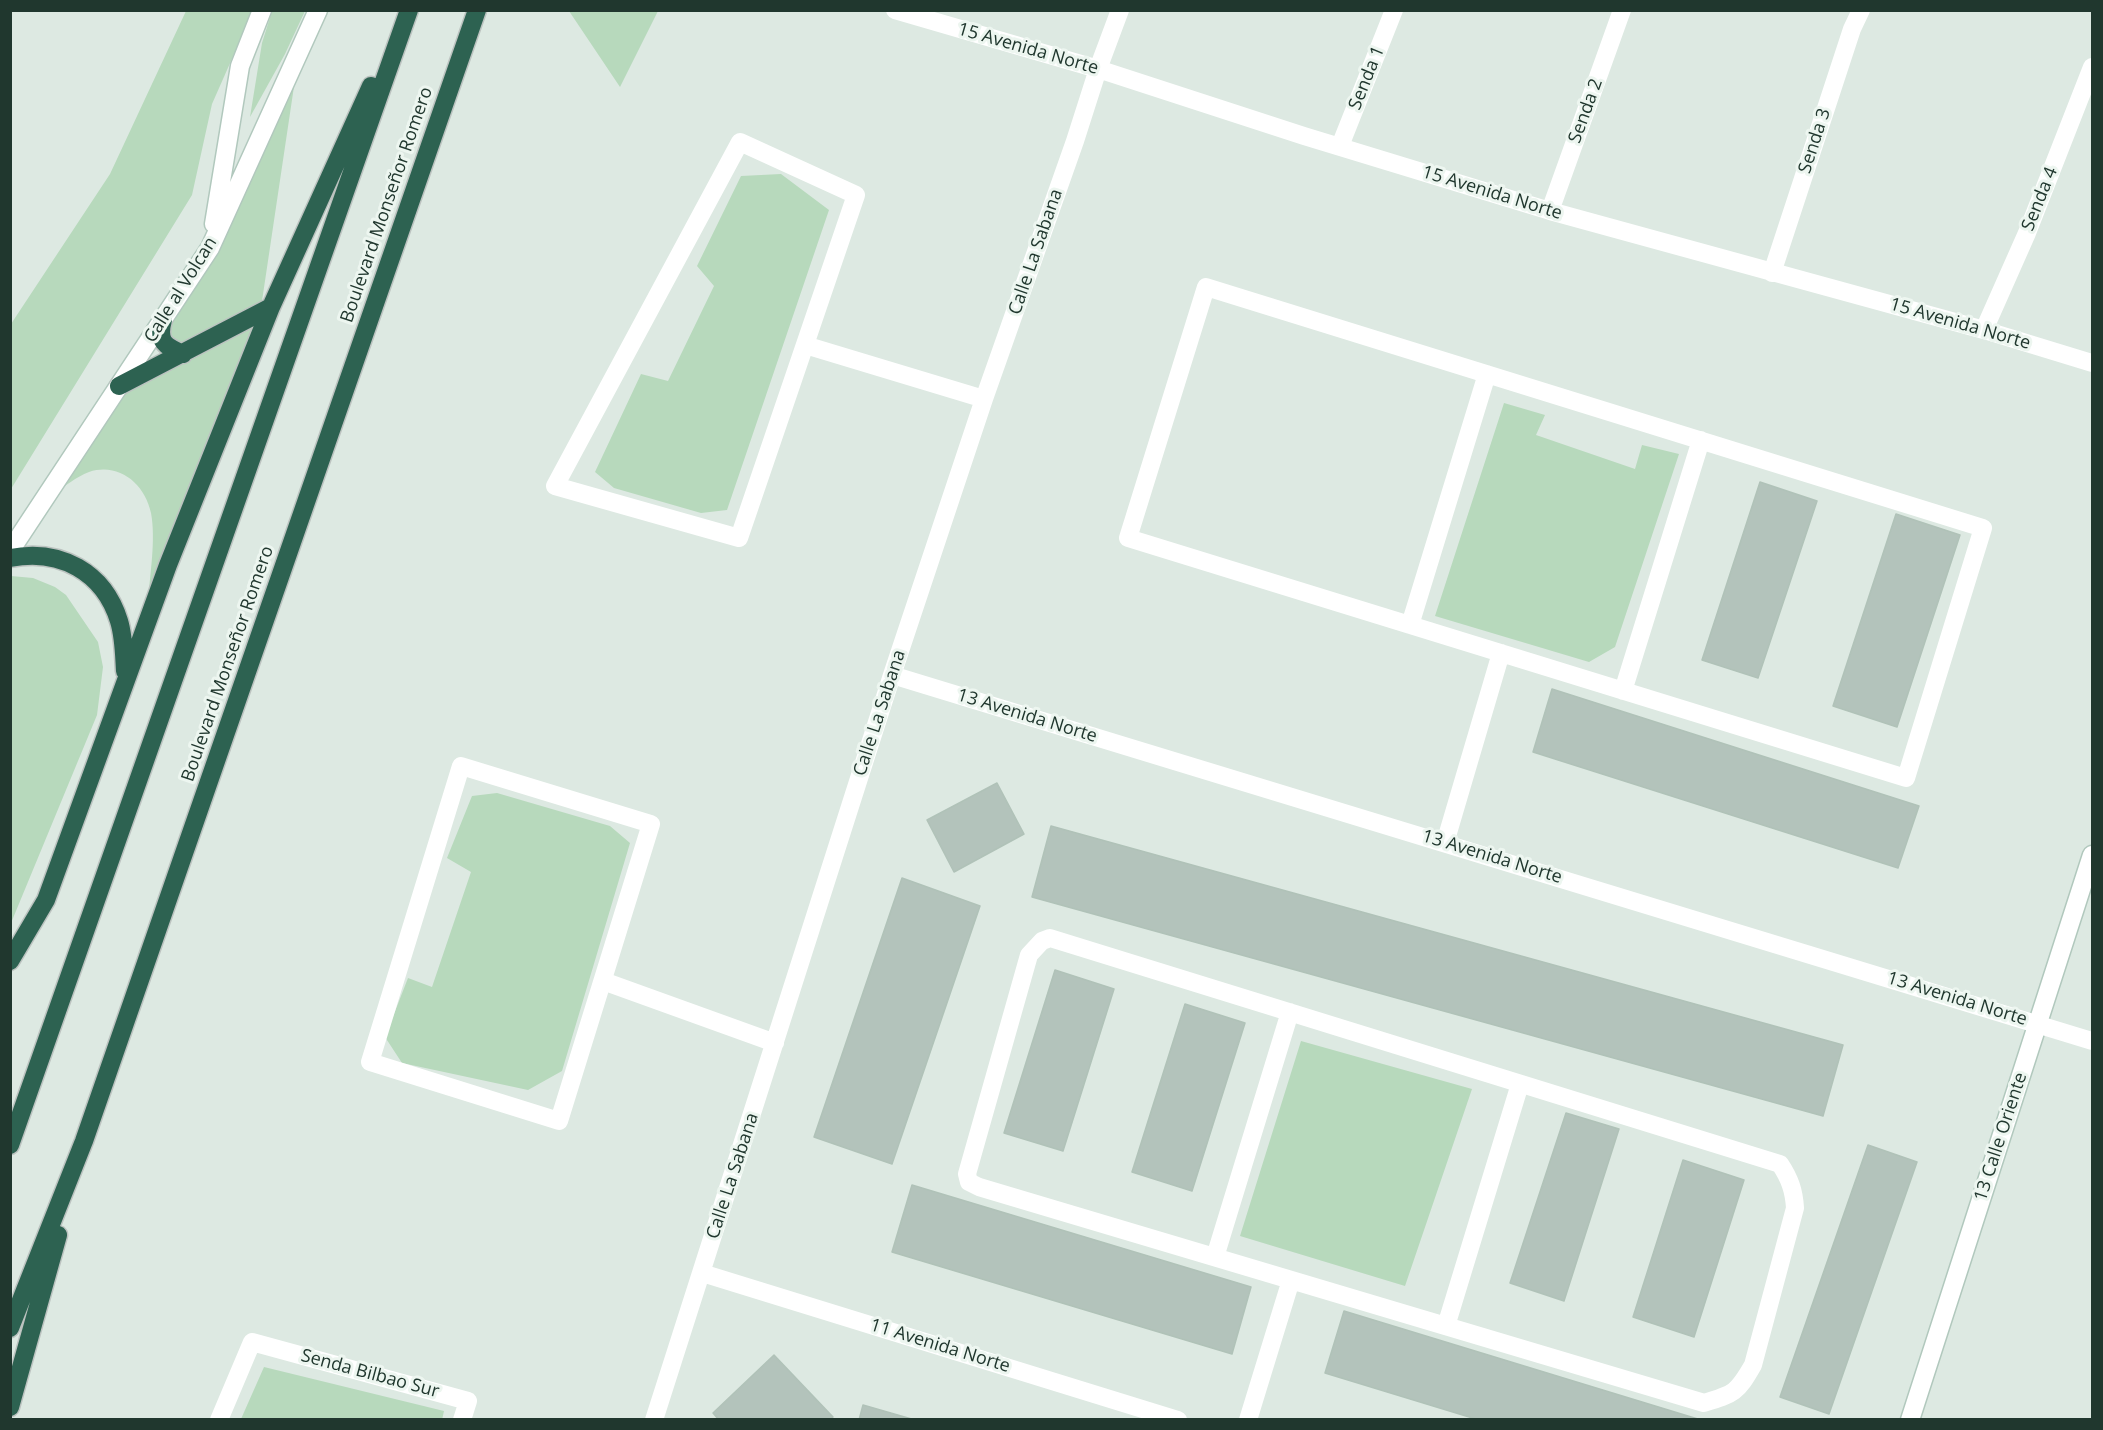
<!DOCTYPE html>
<meta charset="utf-8">
<style>
body{margin:0}
#map{position:relative;width:2103px;height:1430px;overflow:hidden;background:#dde9e2;font-family:"Open Sans",sans-serif}
canvas{display:block}
.frame{position:absolute;inset:0;border:12px solid #20372e;pointer-events:none}
</style>
<div id="map">
<canvas width="2103" height="1430"></canvas>
<div class="frame"></div>
</div>
<script>
const g = document.querySelector('canvas').getContext('2d');
g.lineJoin = 'round';
function fill(path, color) {
  g.fillStyle = color;
  g.fill(path, 'evenodd');
}
function trace(path, color, width, dash) {
  g.strokeStyle = color;
  g.lineWidth = width;
  g.lineCap = dash ? 'butt' : 'round';
  g.setLineDash(dash || []);
  g.stroke(path);
}
function label(font, color, halo, rows, align = 'center') {
  g.font = font + ' "Open Sans",sans-serif';
  g.lineWidth = 6;
  g.setLineDash([]);
  g.textBaseline = 'middle';
  g.strokeStyle = halo;
  g.fillStyle = color;
  for (const [text, x, y, turn = 0] of rows) {
    g.save();
    g.translate(x, y);
    g.rotate((+turn || 0) * Math.PI / 180);
    g.textAlign = isNaN(turn) ? turn : align;
    if (halo) g.strokeText(text, 0, 0);
    g.fillText(text, 0, 0);
    g.restore();
  }
}
fill(new Path2D(`
 M186 11H253L212 104 192 195 11 489V324L110 174Z
 M272 11H305L285 54 250 117 262 43Z
 M569 11H658L620 87Z
 M296 73 262 301 185 349 168 337V321Z
 M781 174 829 210 727 510 701 513 614 488 595 472 641 374 668 381 714 286 697 266 741 176Z
 M261 319 148 601C150 575 156 539 151 513 145 484 119 462 89 472 76 477 65 486 54 494L121 388Z
 M1504 403 1545 415 1536 435 1635 469 1642 445 1679 454 1615 647 1589 662 1435 616Z
 M11 576 33 578 55 587 66 595 98 642 103 667 97 715 11 923Z
 M497 793 610 826 630 843 562 1071 528 1090 402 1063 385 1037 408 978 432 987 471 872 447 858 472 796Z
 M1301 1041 1472 1089 1405 1286 1240 1236Z
 M264 1367 444 1411 442 1420 241 1419Z`), '#b7d9bc');
const building = new Path2D(`
 M1760 482 1817 501 1758 678 1702 660Z
 M1896 514 1960 535 1897 727 1833 706Z
 M1552 689 1919 806 1898 868 1533 752Z
 M997 783 1024 834 954 872 927 820Z
 M1051 826 1843 1045 1823 1116 1032 897Z
 M902 878 980 906 892 1164 814 1137Z
 M1055 970 1114 989 1063 1151 1004 1133Z
 M1185 1004 1245 1023 1192 1191 1132 1172Z
 M1566 1113 1619 1129 1564 1301 1510 1283Z
 M1868 1145 1917 1162 1829 1414 1780 1397Z
 M1683 1160 1744 1180 1694 1337 1633 1317Z
 M912 1185 1251 1287 1232 1354 892 1252Z
 M1344 1311 1701 1420H1479L1325 1373Z
 M774 1355 833 1417 830 1420H719L713 1413Z
 M863 1405 915 1420H859Z`);
fill(building, '#b3c3bb');
trace(building, '#b0c2b8', 1.5);
const secondary = new Path2D(`
 M214 224 240 66 262 10
 M10 551 210 248 318 10
 M1910 1420 2092 855`);
const highway = new Path2D(`
 M163 320C157 342 165 346 183 354
 M119 386 271 307
 M10 558C60 548 104 572 119 621 124 637 124 655 125 671
 M10 961 46 900 168 565 271 307 371 86
 M10 1145 409 10
 M10 1328 84 1141 477 10
 M10 1407 58 1235`);
trace(secondary, '#b1c8bd', 21);
trace(highway, '#bcc3c0', 21);
trace(new Path2D(`
 M895 10 1098 69 1304 136 1550 211 1984 330 2092 363
 M740 142 856 195 739 538 555 486Z
 M1340 146 1394 10
 M1550 211 1622 10
 M1772 273 1852 29 1861 10
 M1206 287 1983 528 1906 778 1128 538Z
 M1984 330 2027 233 2092 67
 M805 345 984 399
 M1410 625 1487 374
 M892 675 2092 1041
 M1623 691 1701 440
 M461 766 651 824 559 1121 370 1062Z
 M1445 843 1501 653
 M1050 938 1780 1164C1790 1179 1794 1191 1795 1208L1753 1365C1737 1393 1734 1394 1704 1403L979 1187 969 1182 967 1174 1029 955 1042 941Z
 M603 981 775 1043
 M1215 1257 1290 1012
 M702 1273 1178 1420
 M1446 1326 1520 1084
 M219 1420 252 1342 468 1401 462 1420
 M654 1420 892 675 984 399 1075 141 1098 69 1120 10
 M1248 1420 1291 1280`), '#fff', 18);
trace(secondary, '#fff', 18);
trace(highway, '#2d6251', 18);
label('18px', '#20372e', '#edf6f0', [
 ["15 Avenida Norte",1028,49,16],
 ["Senda 1",1367,78,-68],
 ["Senda 2",1586,111,-70],
 ["Senda 3",1815,141,-72],
 ["15 Avenida Norte",1492,193,17],
 ["Senda 4",2040,199,-68],
 ["Boulevard Monseñor Romero",387,205,-71],
 ["Calle La Sabana",1036,252,-71],
 ["Calle al Volcan",181,290,-58],
 ["15 Avenida Norte",1960,324,16],
 ["Boulevard Monseñor Romero",228,664,-71],
 ["Calle La Sabana",880,713,-72],
 ["13 Avenida Norte",1027,716,17],
 ["13 Avenida Norte",1492,857,17],
 ["13 Avenida Norte",1957,999,17],
 ["13 Calle Oriente",2001,1137,-72],
 ["Calle La Sabana",733,1176,-72],
 ["11 Avenida Norte",940,1346,17],
 ["Senda Bilbao Sur",370,1374,15]
]);
</script>
